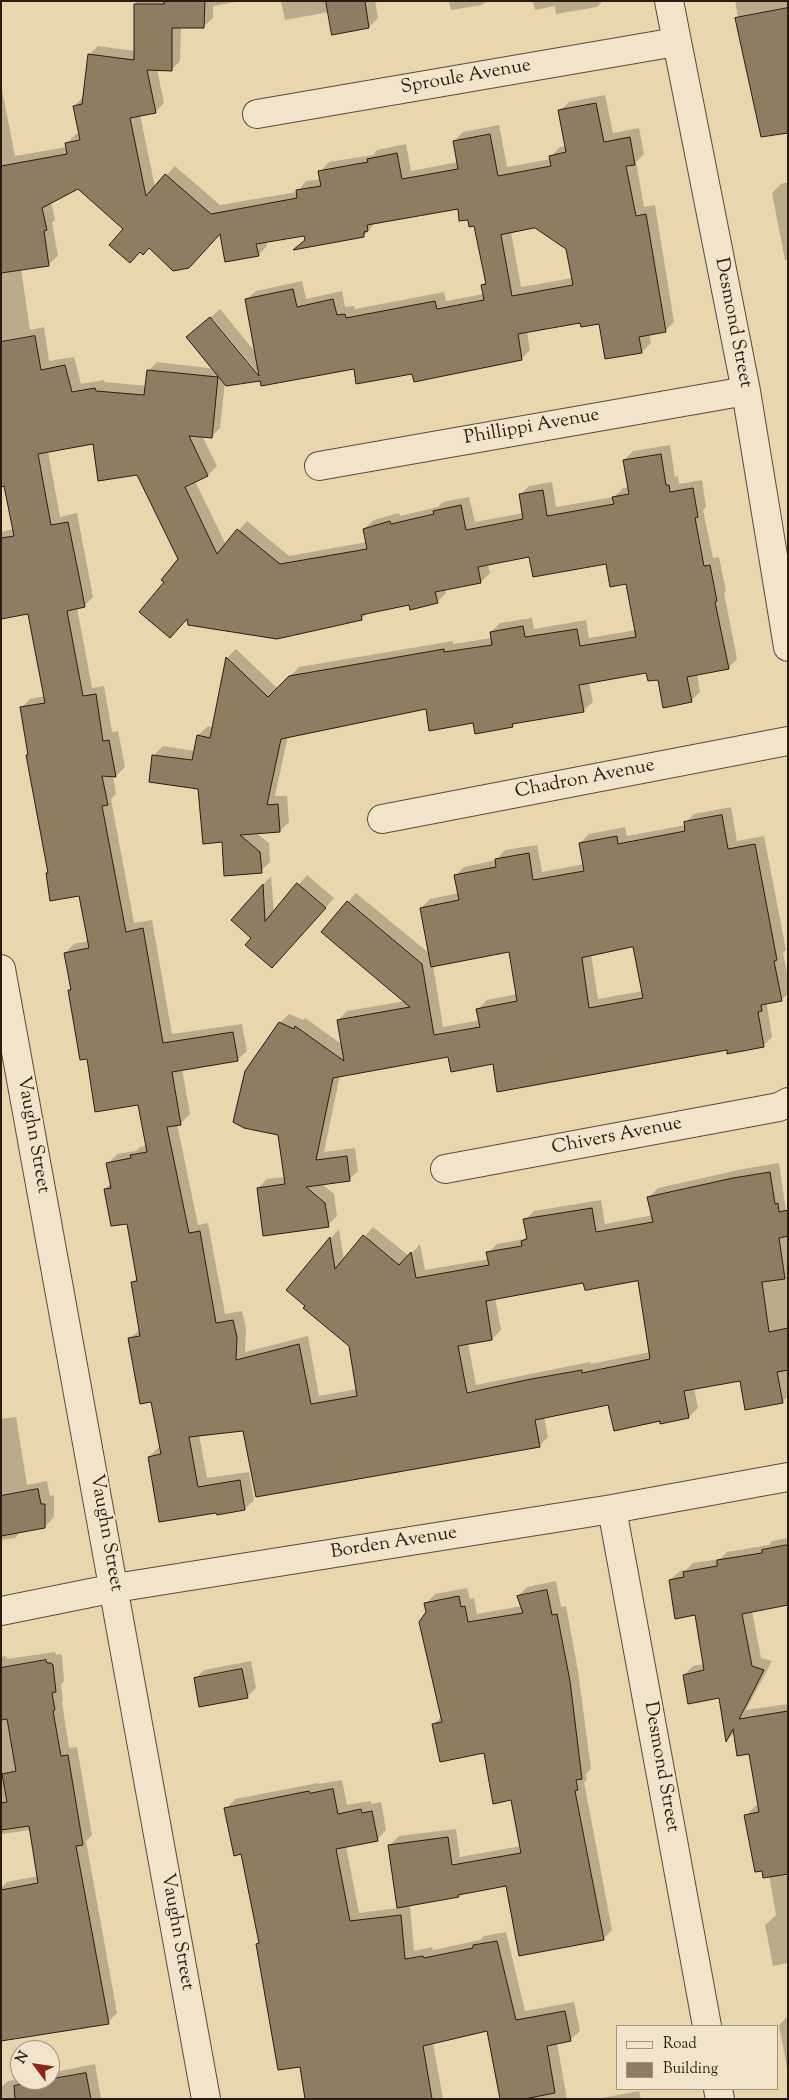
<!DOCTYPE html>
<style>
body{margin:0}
#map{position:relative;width:789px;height:2100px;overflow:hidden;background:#e9d6ad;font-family:"Sorts Mill Goudy",serif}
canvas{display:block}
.frame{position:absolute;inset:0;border:2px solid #2c1b13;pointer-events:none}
.legend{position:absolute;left:616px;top:2025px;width:162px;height:65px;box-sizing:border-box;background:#f1e4ca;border:1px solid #a29481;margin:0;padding:6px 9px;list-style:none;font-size:15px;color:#2c1b13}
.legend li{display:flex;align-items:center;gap:10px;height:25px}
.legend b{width:25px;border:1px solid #a29481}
.north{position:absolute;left:10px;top:2040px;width:50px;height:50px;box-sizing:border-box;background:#f1e4ca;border:1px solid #a29481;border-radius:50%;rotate:301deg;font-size:14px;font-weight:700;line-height:20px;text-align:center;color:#2c1b13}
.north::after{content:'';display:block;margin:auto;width:18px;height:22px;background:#8f2418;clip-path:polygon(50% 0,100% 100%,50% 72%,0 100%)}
</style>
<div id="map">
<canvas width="789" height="2100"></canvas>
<div class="frame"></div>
<ul class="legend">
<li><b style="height:6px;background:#f1e4ca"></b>Road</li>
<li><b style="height:14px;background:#8e7c63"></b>Building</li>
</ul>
<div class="north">N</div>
</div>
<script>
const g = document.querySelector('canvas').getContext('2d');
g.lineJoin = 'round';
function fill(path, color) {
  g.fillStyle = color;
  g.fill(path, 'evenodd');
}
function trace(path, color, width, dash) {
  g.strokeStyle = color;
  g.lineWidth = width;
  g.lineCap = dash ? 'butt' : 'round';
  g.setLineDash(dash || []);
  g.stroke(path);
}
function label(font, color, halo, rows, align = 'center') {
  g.font = font + ' "Sorts Mill Goudy",serif';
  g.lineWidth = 4.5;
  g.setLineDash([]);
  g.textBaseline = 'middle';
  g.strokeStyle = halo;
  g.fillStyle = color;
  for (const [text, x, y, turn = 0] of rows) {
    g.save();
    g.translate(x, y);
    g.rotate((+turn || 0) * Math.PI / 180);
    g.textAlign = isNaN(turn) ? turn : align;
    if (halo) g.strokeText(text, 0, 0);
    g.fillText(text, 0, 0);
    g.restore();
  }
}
fill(new Path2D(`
 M138 1H241L213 6V18L203 27H181L180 61 171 70 157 69 164 103 155 112 140 115 155 187 175 166 220 205 297 192 306 181 321 179 320 172 329 162 373 155 377 150 406 144 411 171 458 162 454 141 463 132 499 125 507 167 551 159V156L560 147 566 146 560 111 569 102 605 95 613 133 639 128 644 154 636 162 644 207 655 205 674 322 665 331 649 334 651 343 642 352 600 323 581 321 527 331 530 350 521 359 413 373 355 368 225 382 220 428 211 437 202 436 217 466 208 475 195 481 226 545 247 521 289 556 367 542 364 529 374 520 399 513 400 516 438 507 443 502 469 497 475 522 523 513 520 495 529 486 552 482 556 507 614 497 623 488 629 487 624 460 633 451 670 445 675 477 678 476 679 484 702 480 706 507 703 510 713 558 719 557 726 591 724 593 737 659 728 668 697 674 700 692 691 701 647 672 589 682 593 702 583 711 516 722 512 726 474 721 427 708 288 736 275 796H287L289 822 280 831 256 833 269 843 270 862 261 871 223 841 199 788 154 755 163 746 195 751 198 735 208 726 214 728 228 657 236 649 278 689 299 667 453 641V644L492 638 491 632 500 623 532 618 534 629 586 620 589 638 636 630 626 582 606 563 530 555 488 564 490 573 481 582 445 589 446 593 437 602 410 604 368 613 361 619 188 617 165 582 179 559 138 474 94 442 48 451 60 517 77 513 93 597 84 606 77 608 92 688 104 686 112 732 118 731 125 767 116 776H113L116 794 111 799 134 923 152 920 172 1034 242 1024 247 1051 237 1060 182 1069 190 1114 181 1123 177 1124 198 1225 208 1223 225 1314 242 1311 246 1328 245 1352 308 1336 319 1396 357 1389 350 1346 287 1289 339 1229 344 1260 373 1227 409 1256 420 1244 425 1270 489 1259 488 1253 497 1244 524 1239 528 1235 525 1220 534 1211 601 1200 605 1224 653 1215 649 1197 658 1188 743 1169 779 1163 788 1225V1396L782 1402 741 1380 694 1388 698 1408 689 1417 661 1420 609 1404 544 1417 548 1437 539 1446 244 1429 199 1435 207 1478 249 1472 254 1500 245 1509 218 1514 149 1457 158 1448 161 1447 152 1401 129 1339 140 1330 132 1283 138 1277 128 1222 105 1189 111 1183 108 1164 117 1154 136 1151 140 1147 147 1145 139 1104 88 1058 70 990 72 988 65 953 74 944 89 941 80 894 47 874 49 872 27 756 29 754 21 708 30 699 45 696 29 613 1 608V532L14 529 5 485H1V85L15 156 67 147 66 144 76 134H80L74 106 83 97 89 55 98 46 135 51V4ZM79 188 149 247 221 232 258 255 267 246 266 241 305 235 306 239 364 236 375 223 459 208 475 225 486 281 482 285 484 294 446 301 444 292 355 309 354 306 345 307 342 291 306 299 302 281 256 291 246 300 256 353 220 309 211 317 259 374 157 362 148 371 147 386 105 382 104 380 81 384 74 357 49 361 44 327 30 330 21 269 48 265 58 256 52 223 55 220 51 202ZM535 227 567 249 573 278 521 287 511 232ZM639 1279 650 1352 591 1364 590 1362 476 1385 468 1343 492 1339 501 1330 495 1298 584 1282Z
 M281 1H375L378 18 369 27 329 12 285 20Z
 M449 1H486L482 5 451 10Z
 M533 1H603L597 7 556 14 555 6 535 10Z
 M735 1H788V137L737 19 738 17Z
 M788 182V260H785L772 193 781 184Z
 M731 807 737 841 764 836 786 950 783 953 788 977V994L781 1000 769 1002 767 1005 772 1037 763 1046 494 1063 449 1056 340 1075 324 1152 355 1148 358 1171 349 1180 322 1184 334 1194 337 1216 328 1225 258 1188 267 1179 285 1177 280 1023 289 1014 303 1020 305 1018 343 1045 338 1020 347 1011 405 1001 348 902 356 893 430 954 421 908 430 899 459 893 455 876 464 867 496 860 505 850 537 845 542 872 584 864 580 843 589 834 625 827 627 836 686 825 685 823 694 814ZM634 946 643 991 598 999 591 954ZM511 951 517 994 487 1000 478 1009 480 1020 443 1027 433 965Z
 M307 875 334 898 281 958 253 938 233 920 271 876 274 913Z
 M16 1417 27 1485 47 1481 50 1496 54 1495V1517L45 1527 21 1531 15 1538 1 1540V1419Z
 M788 1538V1604L752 1611 761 1658 772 1661 746 1710 788 1704V1963L773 1966 765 1925 776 1915 769 1875 746 1816 755 1806H759L750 1753 735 1732 727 1740 720 1696 684 1675 693 1666 704 1664 696 1614 670 1580 680 1571 686 1570 693 1563 720 1559 727 1552 769 1545 772 1541Z
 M556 1581 561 1607 566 1606 578 1671 591 1769 586 1774 587 1780 584 1782 612 1930 603 1939 507 1885 410 1905 414 1951 432 1947 433 1950 480 1940 484 1936 506 1932 525 2011 574 2002 580 2031 570 2040 557 2043 567 2099H501L488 2029 433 2043 443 2099H307L301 2065 257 1944 260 1942 242 1853 226 1809 235 1799 318 1783 319 1784 342 1780 347 1805 371 1801V1804L381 1802 386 1830 377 1840 346 1846 359 1913 398 1908 389 1846 399 1836 456 1829 460 1857 521 1846 512 1799 485 1751 434 1724 442 1716 426 1604 435 1594 467 1588 470 1599 474 1598 477 1614 522 1606 518 1596 527 1587Z
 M55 1652 56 1655 60 1654 62 1656 64 1681 61 1685 63 1700 62 1702 69 1748 77 1747 92 1835 86 1841 117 2013 108 2022 1 1910V1888L7 1882 38 1876 30 1830 1 1834V1657L6 1656 7 1659Z
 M251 1661 256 1688 247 1697 195 1679 204 1670Z
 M788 2016V2073L779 2025Z
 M95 2064 101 2099H1V2087L8 2081 20 2079V2080H50V2073Z
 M639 2091 641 2099H597Z`), '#0003');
const building = new Path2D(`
 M164 1H205L204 28H172V71L147 70 156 113 130 118 146 196 165 174 211 214 297 198 296 190 321 186 318 171 368 162 367 159 397 153 402 179 458 169 453 141 490 134 498 176 551 166 549 156 566 152 558 110 596 103 604 142 630 137 635 165 626 166 636 216 646 214 666 332 639 337 642 353 605 359 599 324 581 327 580 323 518 334 522 360 414 382 412 374 356 384 354 369 261 386 260 381 226 386 186 337 210 317 259 376 245 299 293 289 297 307 333 299 337 315 345 314 346 318 435 301 437 309 484 300 481 285 486 284 474 226 469 227 468 220 459 221 458 209 367 225 368 231 364 232V237L293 250 305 240 304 236 256 244 259 256 225 262 220 234 189 268 173 271 149 248 143 255 140 252 130 263 109 245 123 229 78 189 42 208 47 230 44 231 49 266 1 273V166L67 154 65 143 80 140 73 106 82 104 88 54 134 60V4H164ZM535 228 566 249 573 285 512 296 501 235Z
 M326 1H365L369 28 332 35Z
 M788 8V133L761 137 735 18Z
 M35 336 41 370 65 365 72 392 95 388 96 391 144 395 147 370 218 377 212 438 189 436 208 476 185 487 217 554 237 529 280 564 367 549 363 529 390 521 391 524 434 514 433 511 461 505 466 530 523 519 519 494 543 490 547 516 614 504 612 497 629 494 623 460 661 454 666 485H669L670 492 693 488 698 517 695 518 704 566 710 565 717 601 715 602 729 669 687 677 692 702 663 708 658 680 648 681 646 673 579 685 584 712 512 724 513 727 475 734 473 723 429 731 426 709 281 739 267 805 278 804 280 832 240 835 260 852 262 873 224 876 222 842 203 844 198 789 149 782 152 755 192 760 197 735 210 738 226 657 268 697 289 676 444 649V652L492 645 490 632 523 626 525 637 577 629 580 646 636 637 626 584 610 587 606 564 533 577 529 557 478 567 481 583 435 592 438 603 410 610 409 605 361 615 362 620 277 639 188 625 187 619 170 638 139 612 164 582 161 580 178 559 137 475 98 481 93 444 38 454 51 525 68 522 80 581 85 607 67 611 83 696 96 694 103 741 109 740 116 777 102 776 108 805 102 806 126 932 143 928 163 1043 233 1032 238 1061 172 1072 181 1125 167 1127 189 1233 200 1231 216 1323 233 1320 237 1337 236 1360 299 1344 311 1404 357 1396 349 1346 303 1308 305 1306 286 1290 330 1237 335 1269 363 1235 399 1265 411 1252 416 1278 489 1265 486 1252 522 1246 521 1241 527 1239 523 1219 592 1208 596 1232 653 1222 647 1197 733 1178 770 1172 775 1204 778 1203 779 1212 788 1210V1236L779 1238 785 1279 762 1282 769 1332 788 1328V1370L777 1372 783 1403 745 1410 740 1381 684 1391 689 1418 660 1424V1421L614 1431 608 1405 535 1420 540 1447 256 1497 243 1431 189 1437 198 1487 240 1480 245 1510 217 1515 216 1513 159 1522 148 1457 161 1454 151 1402 140 1404 128 1338 140 1336 131 1282 137 1281 127 1224 111 1226 104 1189 111 1188 106 1163 131 1158 130 1155 147 1152 138 1105 95 1112 87 1059 80 1060 68 990H71L64 953 89 948 79 896 50 901 46 873H48L26 755H28L20 707 45 703 28 614 1 619V538L14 536 4 486 1 487V342ZM638 1281 650 1359 582 1373V1370L526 1380 467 1393 458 1346 492 1340 486 1301 583 1283 585 1290Z
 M722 815 728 849 755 844 777 960 774 961 782 1001 761 1005 762 1011 758 1012 764 1047 727 1054V1050L497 1092 493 1064 451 1072 448 1057 333 1078 316 1160 347 1156 350 1181 306 1187 325 1203 329 1227 263 1236 257 1188 285 1184 278 1135 244 1128 233 1122 245 1071 279 1022 294 1029 295 1026 344 1061 337 1020 410 1007 321 932 347 901 422 964 434 1035 480 1027 476 1009 517 1001 509 952 431 967 420 908 459 900 454 875 496 867 495 859 529 853 533 880 584 871 579 843 617 836 618 844 685 831 684 822ZM633 947 643 998 589 1008 582 958Z
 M297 883 326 908 272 968 245 945 251 938 231 920 263 884 265 921Z
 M38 1489 41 1504H45V1528L1 1536V1496Z
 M788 1545V1605L742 1614 752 1666 764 1670 739 1719 788 1711V1874L763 1878 762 1871 755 1872 744 1815 759 1812 749 1754 737 1756 733 1729 726 1742 719 1698 688 1704 683 1675 704 1670 695 1615 675 1619 669 1580 684 1577 683 1572 717 1566V1560L762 1553V1550Z
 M547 1590 552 1615 557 1614 570 1681 582 1779 576 1780 578 1790 575 1791 604 1940 519 1956 506 1886 458 1895 459 1897 397 1908 388 1845 448 1837 452 1865 521 1853 511 1800 493 1804 484 1753 440 1762 432 1724 442 1722 419 1622 426 1612 424 1603 459 1596 461 1607 465 1606 468 1622 523 1613 517 1596Z
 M46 1660 47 1663H51L53 1665 56 1692 52 1693 55 1710 53 1711 61 1756 68 1755 83 1845 76 1846 109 2024 1 2041V1890L38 1883 29 1826 1 1830V1803L7 1802 2 1774 16 1771 7 1719 1 1720V1668Z
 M242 1669 248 1698 199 1707 194 1678Z
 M333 1789 338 1814 361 1809 362 1813 372 1811 378 1841 336 1849 350 1921 401 1915 405 1959 423 1956 424 1958 473 1948V1945L497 1941 516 2020 565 2011 571 2041 547 2046 555 2093 524 2099H500L487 2031 423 2046 432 2099H305L300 2067 278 2070 256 1944 259 1943 241 1854 234 1856 224 1808 309 1791 310 1793Z
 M86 2073 91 2099H15L14 2086Z`);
fill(building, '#8e7c63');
trace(building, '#2c1b13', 1);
const minor = new Path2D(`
 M669 1 746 391 788 647
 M257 114 676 42
 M319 466 746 391
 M382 819 788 741
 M1 969 206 2099
 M445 1169 779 1107 788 1102
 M612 1509 707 2026
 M1 1611 115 1588 612 1509 788 1477
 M718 2089 720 2099`);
trace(minor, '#5b4a3a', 30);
trace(minor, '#f1e4ca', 28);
label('19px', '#2c1b13', '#f1e4ca', [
 ["Sproule Avenue",466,78,-10],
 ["Desmond Street",732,323,79],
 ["Phillippi Avenue",532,428,-10],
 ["Chadron Avenue",585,780,-11],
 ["Vaughn Street",32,1135,80],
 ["Chivers Avenue",617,1137,-11],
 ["Vaughn Street",105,1533,80],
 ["Borden Avenue",394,1544,-9],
 ["Desmond Street",660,1767,80],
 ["Vaughn Street",176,1932,80]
]);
</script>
